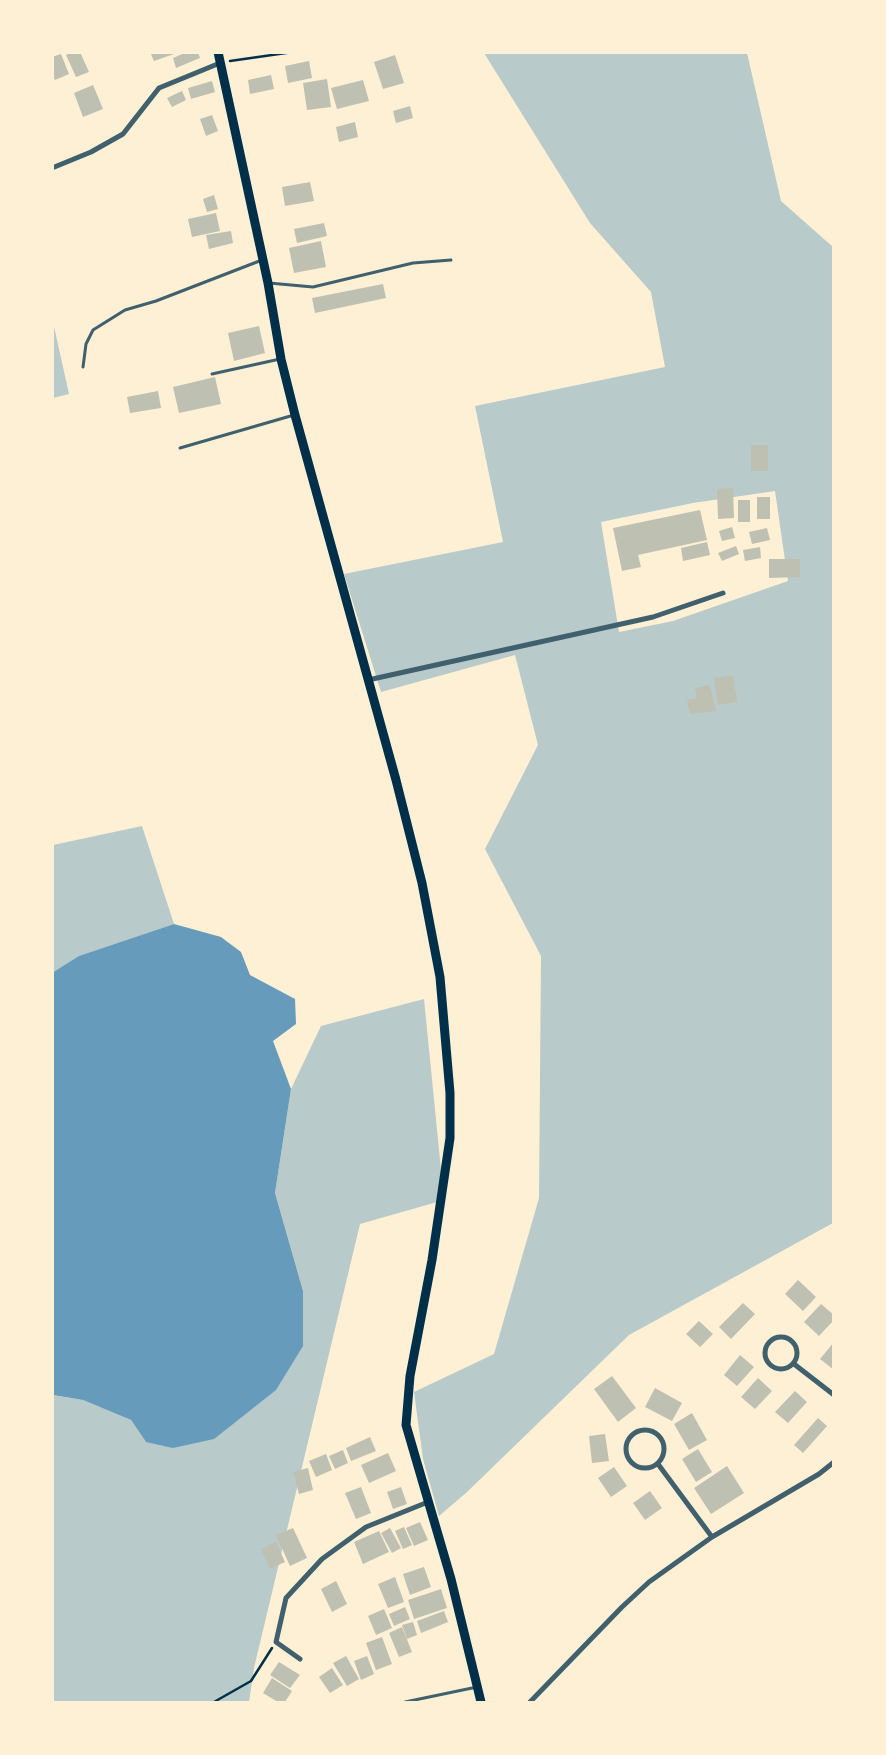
<!DOCTYPE html>
<style>
body{margin:0}
#map{position:relative;width:886px;height:1755px;overflow:hidden;background:#fdf0d5;font-family:Inter,sans-serif}
canvas{display:block}
.frame{position:absolute;inset:0;border:54px solid #fdf0d5;pointer-events:none}
</style>
<div id="map">
<canvas width="886" height="1755"></canvas>
<div class="frame"></div>
</div>
<script>
const g = document.querySelector('canvas').getContext('2d');
g.lineJoin = 'round';
function fill(path, color) {
  g.fillStyle = color;
  g.fill(path, 'evenodd');
}
function trace(path, color, width, dash) {
  g.strokeStyle = color;
  g.lineWidth = width;
  g.lineCap = dash ? 'butt' : 'round';
  g.setLineDash(dash || []);
  g.stroke(path);
}
fill(new Path2D(`
 M484 53H747L781 201 833 247V1223L629 1335 466 1493 439 1516 423 1459 414 1392 494 1354 539 1198 541 956 485 849 538 745 515 655 381 692 344 574 503 542 475 406 665 367 651 292 590 223ZM775 491 788 581 673 621 619 632 601 522 693 503Z
 M53 322 69 394 53 398H52Z
 M142 826 174 924 80 956 53 973V845Z
 M424 999 444 1200 360 1224 254 1668 249 1702H53L52 1395 83 1400 131 1420 146 1442 303 1291 275 1193 291 1089 321 1026Z`), '#b9caca');
fill(new Path2D(`
 M174 924 221 937 241 952 250 975 295 999 296 1024 273 1041 291 1089 275 1193 303 1291V1346L276 1390 214 1439 173 1448 146 1442 131 1420 83 1400 53 1395 52 973 79 956Z`), '#669bbc');
fill(new Path2D(`
 M72 52H80L89 72 76 77 66 55Z
 M150 52H177V53L154 61Z
 M187 52H198L200 58 176 68 173 58Z
 M61 54 69 74 55 80 52 74V57Z
 M395 55 404 83 383 89 374 62Z
 M309 61 312 78 288 83 285 66Z
 M271 75 274 89 250 94 248 80Z
 M327 79 331 107 307 110 303 83Z
 M363 80 369 101 337 109 331 88Z
 M212 81 215 92 191 99 188 88Z
 M93 85 103 109 83 117 74 93Z
 M182 91 186 100 172 107 167 98Z
 M410 106 413 118 396 123 393 111Z
 M212 115 218 131 206 136 200 119Z
 M355 122 358 137 339 142 336 127Z
 M310 182 314 201 285 206 282 187Z
 M214 195 218 209 207 212 203 199Z
 M216 213 220 231 192 237 188 219Z
 M324 223 327 236 297 243 294 229Z
 M231 231 233 243 209 249 206 235Z
 M321 241 326 267 294 273 289 248Z
 M383 284 386 298 315 313 312 298Z
 M259 326 265 353 234 361 228 333Z
 M215 377 221 404 179 413 173 387Z
 M158 391 161 408 130 413 127 397Z
 M751 445H768V471H751Z
 M733 488 734 518 718 519 717 489Z
 M757 497H770V519H757Z
 M738 500H750V522H738Z
 M700 510 707 540 638 555 641 567 622 571 613 528Z
 M732 527 735 538 722 541 719 531Z
 M767 528 770 540 752 544 749 532Z
 M707 542 710 555 683 561 681 548Z
 M736 546 739 554 722 561 718 553Z
 M760 547 761 558 745 561 743 550Z
 M769 559H800V577L769 578Z
 M733 675 737 702 718 705 714 678Z
 M710 685 716 711 690 714 687 700 697 698 695 688Z
 M798 1280 816 1297 803 1311 785 1294Z
 M743 1303 755 1314 731 1339 719 1327Z
 M821 1304 834 1315V1320L819 1336 804 1322Z
 M699 1321 713 1334 700 1347 686 1334Z
 M834 1342V1370L820 1359Z
 M740 1355 754 1367 737 1386 724 1375Z
 M612 1376 636 1408 618 1422 594 1389Z
 M758 1378 772 1391 755 1409 741 1397Z
 M655 1388 682 1403 672 1421 645 1407Z
 M795 1391 807 1402 788 1423 775 1412Z
 M692 1413 707 1440 689 1450 674 1424Z
 M818 1418 827 1426 803 1453 794 1445Z
 M605 1434 609 1461 592 1463 589 1436Z
 M370 1437 376 1451 351 1461 346 1448Z
 M698 1449 712 1472 696 1482 682 1459Z
 M343 1450 348 1463 335 1469 329 1456Z
 M388 1453 396 1471 369 1483 361 1465Z
 M326 1454 332 1470 316 1477 309 1461Z
 M727 1466 744 1493 711 1514 694 1488Z
 M614 1467 627 1486 611 1497 598 1478Z
 M308 1468 313 1490 299 1494 293 1472Z
 M361 1487 371 1513 356 1519 345 1493Z
 M401 1487 407 1504 393 1509 387 1492Z
 M650 1491 662 1508 645 1520 633 1503Z
 M420 1522 428 1540 414 1546 406 1528Z
 M404 1527 412 1545 403 1549 395 1531Z
 M293 1528 307 1558 290 1566 276 1535Z
 M390 1528 401 1548 392 1553 381 1533Z
 M379 1531 389 1552 363 1564 354 1542Z
 M276 1542 285 1562 270 1569 261 1549Z
 M424 1567 431 1587 410 1595 403 1574Z
 M395 1577 404 1602 388 1608 378 1584Z
 M336 1581 347 1604 332 1612 321 1589Z
 M441 1589 447 1608 414 1619 408 1600Z
 M405 1607 410 1619 394 1626 389 1614Z
 M384 1609 392 1628 376 1635 368 1616Z
 M444 1611 448 1622 421 1633 417 1621Z
 M413 1622 417 1635 407 1639 402 1625Z
 M402 1627 412 1652 399 1657 389 1633Z
 M382 1637 392 1664 376 1670 366 1643Z
 M346 1656 359 1679 347 1686 333 1663Z
 M367 1656 374 1674 361 1680 354 1661Z
 M279 1662 300 1675 290 1688 270 1675Z
 M332 1668 343 1685 330 1693 319 1677Z
 M272 1678 292 1691 285 1702H278L263 1693Z`), '#bec0b2');
trace(new Path2D(`
 M230 61 293 52
 M214 1702 251 1681 272 1648`), '#003049', 2.5);
trace(new Path2D(`
 M269 283 313 287 413 263 451 260
 M83 367 86 344 93 330 125 310 156 301 262 260
 M212 374 280 359
 M180 448 294 415
 M405 1702 477 1687`), '#3f606c', 3);
trace(new Path2D(`
 M52 168 91 152 123 134 159 88 220 63
 M368 680 653 617 723 593
 M765 1353a16 16 0 1 1 32 0a16 16 0 1 1-32 0Z
 M794 1364 834 1395
 M626 1449a19 19 0 1 1 38 0a19 19 0 1 1-38 0Z
 M658 1464 712 1537
 M300 1659 276 1642 286 1598 322 1559 366 1527 428 1502
 M530 1702 622 1607 649 1582 712 1537 819 1474 834 1462`), '#3f606c', 5);
trace(new Path2D(`
 M218 52 268 283 281 359 295 415 396 780 422 883 440 977 450 1093V1138L432 1260 410 1376 406 1425 451 1579 481 1702`), '#003049', 9);
</script>
